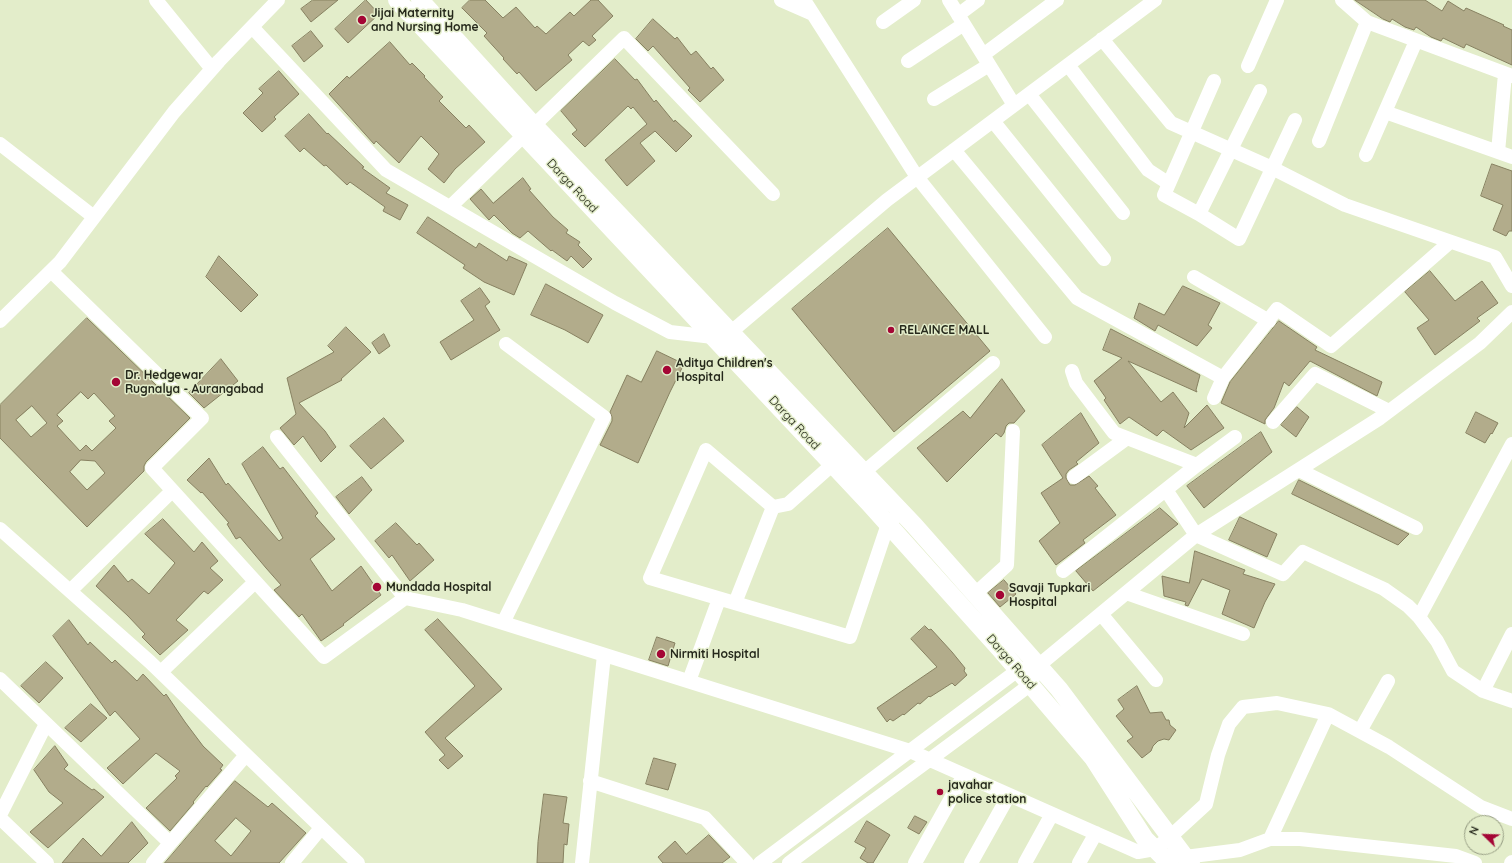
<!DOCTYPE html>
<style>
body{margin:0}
#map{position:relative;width:1512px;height:863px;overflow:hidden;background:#e3edca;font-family:Quicksand,sans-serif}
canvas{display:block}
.north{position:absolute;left:1464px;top:815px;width:40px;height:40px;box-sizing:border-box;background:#e3edca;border:1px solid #979e84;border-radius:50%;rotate:293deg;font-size:11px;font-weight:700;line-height:16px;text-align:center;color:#25281b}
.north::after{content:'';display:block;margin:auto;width:14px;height:18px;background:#a40635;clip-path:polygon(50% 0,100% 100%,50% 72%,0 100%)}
</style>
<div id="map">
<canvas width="1512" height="863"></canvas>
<div class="north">N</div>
</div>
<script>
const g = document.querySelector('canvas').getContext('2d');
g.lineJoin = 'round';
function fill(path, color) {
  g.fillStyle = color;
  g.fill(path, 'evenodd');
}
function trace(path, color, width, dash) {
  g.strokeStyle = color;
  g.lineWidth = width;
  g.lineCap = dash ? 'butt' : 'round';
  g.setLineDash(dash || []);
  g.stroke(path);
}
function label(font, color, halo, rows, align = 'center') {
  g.font = font + ' Quicksand,sans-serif';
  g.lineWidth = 3;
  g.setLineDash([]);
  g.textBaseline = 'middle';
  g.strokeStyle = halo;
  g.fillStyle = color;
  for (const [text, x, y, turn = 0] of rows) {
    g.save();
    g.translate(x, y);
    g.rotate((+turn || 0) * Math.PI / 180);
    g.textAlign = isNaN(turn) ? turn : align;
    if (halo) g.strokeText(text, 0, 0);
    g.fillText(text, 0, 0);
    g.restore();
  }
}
const building = new Path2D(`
 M313 0H338L311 22 301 9Z
 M366 0 379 14 348 43 335 29Z
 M470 0H485L503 18 516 7 535 28 537 26 546 34 570 12 574 16 591 0H598L613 16 592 36 596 40 589 46 583 41 568 55 572 60 536 91 519 72 517 74 503 59 504 58 484 36 487 33 462 8Z
 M1355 0H1425L1442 11 1448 1 1464 11 1466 8 1504 25 1503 26 1512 30V65L1466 44 1464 48 1443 38 1441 41 1431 37 1416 27 1414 30 1405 27 1392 19 1390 22 1383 19Z
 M653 19 675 39 677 37 691 55 696 51 711 69 713 67 724 80 700 102 688 90 690 88 653 46 648 51 636 39Z
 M311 31 323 46 304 62 292 46Z
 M390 42 410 65 412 63 425 76 424 77 443 97 439 101 466 128 469 125 485 142 455 169 444 183 428 169 439 154 421 136 399 163 376 141 374 144 329 94 347 76 349 78Z
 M615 59 635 80 637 79 654 102 656 100 674 122 675 120 692 136 676 152 655 131 640 143 655 161 627 186 605 160 647 124 633 107 631 109 628 106 585 147 572 134 577 130 561 111Z
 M279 71 299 94 274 117 276 119 262 132 243 113 263 93 259 89Z
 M309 114 327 134 328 133 364 167 362 168 390 188 386 193 408 205 400 220 383 211 385 207 350 182 347 185 326 165 324 166 304 148 300 152 285 136Z
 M1492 164 1512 171V231H1509L1506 236 1493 230 1503 205 1481 196Z
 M523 178 531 189 529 190 553 217 568 230 566 233 580 242 578 245 592 259 583 268 571 256 567 261 552 250 551 251 528 231 520 238 512 233 494 215 489 220 470 199 481 189 493 203Z
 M428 217 476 248 479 243 507 261 509 256 527 264 514 295 484 282 463 268 465 265 417 233Z
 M888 228 990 351 894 432 792 309Z
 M219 256 258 295 241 312 206 277Z
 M1430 271 1455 301 1482 281 1498 303 1477 318 1480 321 1435 355 1417 328 1429 320 1405 292Z
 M546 284 603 315 588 343 565 330 531 315Z
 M1183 286 1220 303 1208 325 1212 328 1197 346 1158 325 1155 331 1134 318 1139 303 1164 315Z
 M480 288 490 302 485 306 500 330 451 360 440 342 474 320 461 301Z
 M87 318 190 418 146 462 144 466V471L87 527 0 438V405ZM81 392 88 399 94 393 115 416 109 421 116 428 92 451 86 445 80 451 57 426 63 421 57 415ZM32 406 47 423 31 437 16 420ZM81 460 95 461 105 473 87 490 70 472Z
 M1279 321 1317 347 1315 350 1382 382 1377 396 1310 361 1289 386 1284 382 1274 408 1265 420V424L1221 403 1230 382Z
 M346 327 371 352 341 379 342 380 299 403 325 431 336 447 321 462 303 436 294 445 280 428 296 414 287 378 334 352 328 346Z
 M1111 329 1200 375 1196 390 1197 392 1128 361 1161 402 1173 392 1189 413 1184 428 1207 405 1224 428 1191 450 1163 430 1157 436 1129 417 1120 424 1104 400 1106 398 1094 381 1122 358 1103 350Z
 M384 334 390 346 379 354 372 343Z
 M657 351 684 364 670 392 638 463 600 445 612 421V417L610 412 627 375 641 382Z
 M221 359 238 381 204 408 189 393Z
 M1002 379 1025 411 1014 423H1009L1006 426 1004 433 1001 437 996 433 947 482 917 448 963 411 970 418Z
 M1297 407 1309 417 1296 437 1281 425Z
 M1476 412 1498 423 1492 434 1491 433 1485 443 1466 433Z
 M1081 413 1099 443 1076 462 1078 464 1069 470 1066 474V478L1070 485H1075L1089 476 1098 486 1095 488 1116 515 1083 540 1085 543 1056 565 1039 541 1060 523 1041 493 1063 478 1042 445Z
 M384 418 404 441 371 469 350 446Z
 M1261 432 1272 452 1204 508 1187 486Z
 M263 447 280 469 283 467 303 493 318 513 315 516 335 539 310 559 332 591 361 566 381 595 343 624 344 625 321 641 302 614 299 617 274 590 281 585 266 568 240 537 236 539 227 524 229 523 202 492 201 493 187 480 209 458 226 485 228 483 279 541 283 538 242 464Z
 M362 477 372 490 349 514 336 497Z
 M1299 480 1409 534 1398 545 1292 494Z
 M1160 508 1178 524 1093 591 1076 571Z
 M1240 517 1277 534 1267 557 1229 540Z
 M163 519 194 552 202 542 218 561 210 568 223 580 208 594 204 591 176 620 188 630 160 655 142 637 145 634 128 616 96 586 114 565 128 582 132 579 149 594 175 563 145 534Z
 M396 523 417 545 419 543 434 560 410 581 392 555 389 558 375 541Z
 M1195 551 1245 570 1243 574 1275 584 1265 602 1254 628 1222 614 1230 590 1202 579 1188 606 1185 605 1186 602 1164 596 1162 576 1189 583Z
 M1004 580 1016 594 1000 607 988 593Z
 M438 619 502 689 445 738 463 756 448 769 439 760 445 755 425 732 475 686 425 630Z
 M69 620 88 645 90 642 112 663 115 660 137 681 143 674 164 696 166 694 185 722 203 746 223 765 220 769 222 770 207 787 206 786 193 802 194 803 170 831 146 808 177 778 175 776 180 771 156 753 123 784 107 768 140 739 115 711 110 716 53 636Z
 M925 626 929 630 931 629 952 652 965 668 964 671 967 675 955 686 952 683 930 697 929 696 920 704 918 703 904 715 903 714 893 721 890 719 887 722 877 708 937 667 911 639Z
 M657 637 675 643 668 666 649 660Z
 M46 662 63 678 39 703 21 686Z
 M1137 686 1150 713 1162 712 1166 720H1169L1170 725 1176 730 1169 740 1164 739 1158 741 1153 746 1151 751 1142 758 1127 741 1133 737 1116 716 1124 709 1118 700Z
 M91 704 107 718 81 742 65 728Z
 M55 746 68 765 64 769 92 790 94 789 104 797 48 848 30 832 63 803 49 792 34 770Z
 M654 758 676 764 668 790 646 784Z
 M235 781 268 807 272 803 306 833 279 863H165ZM236 818 251 831 231 856 215 841Z
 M544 794 567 797 563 823 569 824 567 845 564 844 563 863H537L538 842Z
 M915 816 927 822 919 834 908 828Z
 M867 821 890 835 873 863H868L860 858 866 848 855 842Z
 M132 822 148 843 128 863H62L83 838 101 856Z
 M709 835 730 857 722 863H663L658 857 675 841 686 854Z`);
fill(building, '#b2ac8b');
trace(building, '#878161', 1);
trace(new Path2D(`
 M156 0 212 69
 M781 0 813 14
 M804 0 917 177 1045 337
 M949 0 1014 105
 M1342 0 1367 22 1512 76
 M958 15 978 0
 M883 22 914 0
 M252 27 386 170 615 303 670 332 713 337 731 332 887 200 1155 0
 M1102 39 1171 123 1272 168 1345 205 1495 257 1512 286
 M983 55 1057 0
 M908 61 964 24
 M1068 65 1148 170 1168 183
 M1248 66 1277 0
 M1214 81 1164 195 1199 214 1239 239 1295 120
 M1029 94 1123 213
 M934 99 989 65
 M1385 112 1512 157
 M993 121 1104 259
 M1319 141 1367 22
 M0 144 94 217
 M954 150 1077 298 1223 378
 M1498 152 1505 74
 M1366 155 1416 41
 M450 207 624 38 773 194
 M1199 214 1260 91
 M51 271 202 418 152 468 324 657 405 598
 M1194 277 1269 321
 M0 321 60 262 174 112 219 61 278 0
 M1072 371 1076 383 1114 433 1127 438
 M1214 398 1223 378 1277 309 1331 346 1450 242
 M1273 422 1315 374 1389 411
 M277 437 405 598 462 610 910 751 1138 852 1155 849 1170 837 1206 804 1218 755 1229 724 1243 707 1277 703 1328 714 1389 747 1481 807 1512 819
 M1299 470 1416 528
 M864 472 993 363
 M1074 477 1127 438 1197 465
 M1166 490 1196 535 1283 574 1303 552 1384 589 1408 606 1419 617 1437 641 1453 671 1483 691 1512 701
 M773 507 788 504 833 464
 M0 529 150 662 358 863
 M1063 571 1197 465 1235 437
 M70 591 172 491
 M1126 593 1243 634
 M975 594 1007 565 1013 431
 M735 603 773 507 706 450 650 578 850 637 888 524 894 518
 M1101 614 1156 680
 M1419 617 1512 444
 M503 623 604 417 506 344
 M161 672 255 582
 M0 679 170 843
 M689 681 719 599
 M1483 691 1512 634
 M1360 731 1388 681
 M590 781 705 818 747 863
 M0 815 46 724
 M0 818 47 863
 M1270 839 1328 714
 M1185 857 1240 850 1270 839H1300L1456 856 1475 863
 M153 863 246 755
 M292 863 321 828
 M582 863 604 655
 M760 863 1018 670 1038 666 1196 535 1380 418 1480 343 1512 312
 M789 863C870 803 951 745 1031 684L1034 675
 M915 863 964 775
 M971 863 1009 795
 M1025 863 1052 814
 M1079 863 1096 833
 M1511 863 1512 862`), '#fff', 14);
trace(new Path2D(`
 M397 0 868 502 999 648 1093 758 1145 839 1169 863
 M420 0 529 120 914 525 1059 689 1185 857 1191 863`), '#fff', 18);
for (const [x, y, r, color] of [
 [362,20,5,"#a40635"],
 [891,330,4,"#a40635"],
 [667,370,5,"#a40635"],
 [116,382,5,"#a40635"],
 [377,587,5,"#a40635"],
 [1000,595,5,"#a40635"],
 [661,654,5,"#a40635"],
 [940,792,4,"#a40635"]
]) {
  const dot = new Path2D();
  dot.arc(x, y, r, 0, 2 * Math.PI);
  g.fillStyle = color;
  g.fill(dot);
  trace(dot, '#e3edca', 1.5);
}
label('bold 12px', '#25281b', '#e3edca', [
 ["Jijai Maternity",371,13],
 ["and Nursing Home",371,27],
 ["RELAINCE MALL",899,330],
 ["Aditya Children's",676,363],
 ["Hospital",676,377],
 ["Dr. Hedgewar",125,375],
 ["Rugnalya - Aurangabad",125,389],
 ["Mundada Hospital",386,587],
 ["Savaji Tupkari",1009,588],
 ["Hospital",1009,602],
 ["Nirmiti Hospital",670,654],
 ["javahar",948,785],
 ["police station",948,799]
], 'left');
label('12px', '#25281b', '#e3edca', [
 ["Darga Road",572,186,47],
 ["Darga Road",794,423,47],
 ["Darga Road",1011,662,49]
]);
</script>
